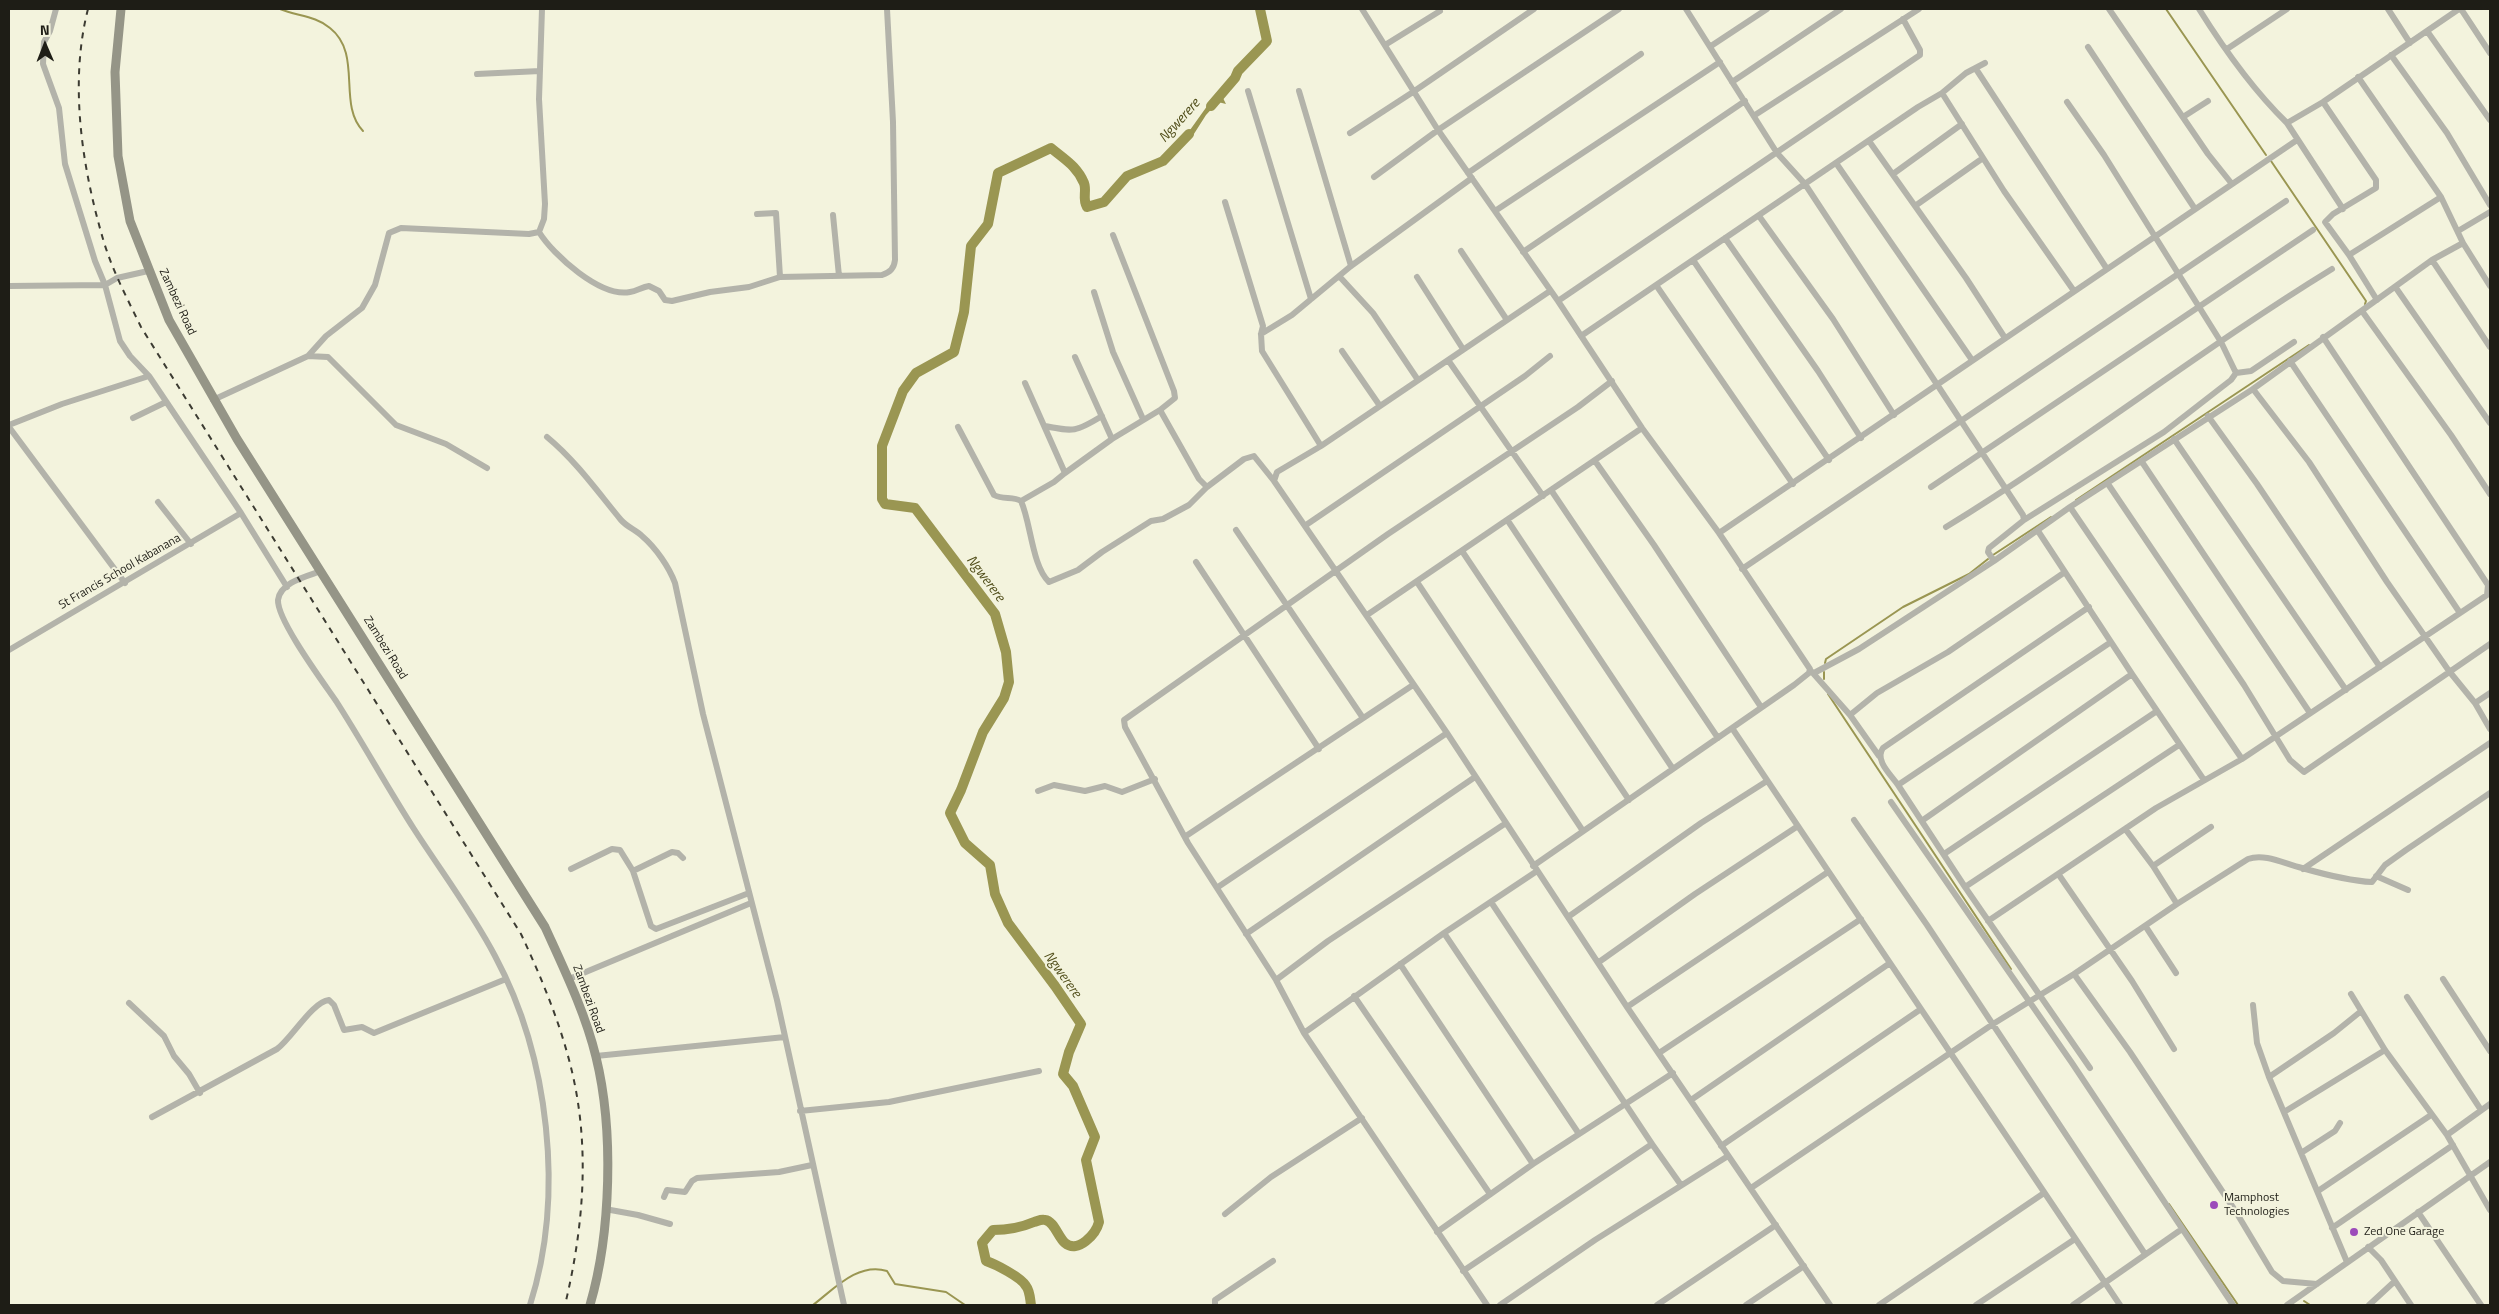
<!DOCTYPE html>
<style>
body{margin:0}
#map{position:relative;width:2499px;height:1314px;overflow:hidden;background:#f3f3dd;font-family:"Titillium Web",sans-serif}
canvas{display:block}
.frame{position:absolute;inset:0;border:10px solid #1e1d16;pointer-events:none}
.north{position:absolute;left:20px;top:20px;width:50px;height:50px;-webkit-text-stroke:4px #f3f3dd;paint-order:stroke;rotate:359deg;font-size:14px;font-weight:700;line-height:20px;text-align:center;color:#1e1d16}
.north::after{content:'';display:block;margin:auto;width:18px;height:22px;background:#1e1d16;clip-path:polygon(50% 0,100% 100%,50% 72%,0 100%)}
</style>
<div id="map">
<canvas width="2499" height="1314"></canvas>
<div class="frame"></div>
<div class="north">N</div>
</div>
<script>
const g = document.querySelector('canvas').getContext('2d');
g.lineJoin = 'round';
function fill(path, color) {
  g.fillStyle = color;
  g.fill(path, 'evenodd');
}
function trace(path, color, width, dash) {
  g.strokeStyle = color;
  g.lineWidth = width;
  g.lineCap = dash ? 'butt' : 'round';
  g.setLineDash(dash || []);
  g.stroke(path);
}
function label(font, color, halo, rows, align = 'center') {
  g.font = font + ' "Titillium Web",sans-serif';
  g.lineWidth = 4;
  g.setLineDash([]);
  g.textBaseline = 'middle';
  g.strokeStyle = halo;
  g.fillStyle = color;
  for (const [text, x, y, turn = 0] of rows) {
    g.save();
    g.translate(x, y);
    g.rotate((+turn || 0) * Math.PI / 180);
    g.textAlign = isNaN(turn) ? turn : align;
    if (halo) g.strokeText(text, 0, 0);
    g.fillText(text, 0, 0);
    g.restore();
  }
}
fill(new Path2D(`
 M1215 95 1223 98 1226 104 1218 102 1206 115 1192 137 1163 161 1180 144Z`), '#9a9652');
trace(new Path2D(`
 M280 9C297 16 316 16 330 28 363 54 337 104 363 131
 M2166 9 2266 155
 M2271 161 2366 301 2365 304
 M2076 500 2309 345
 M1993 555 2051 517
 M1825 663 1826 659 1903 607 1969 574 1988 559
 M1824 679V672
 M1828 694 2011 969
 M2169 1204 2238 1305
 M2304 1301 2310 1305
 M813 1305C834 1289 858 1262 887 1271L895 1284 946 1292 965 1305`), '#9a9652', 2);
trace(new Path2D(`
 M1211 106 1235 78 1238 71 1267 41 1260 9
 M1031 1305C1030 1299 1030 1291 1026 1286 1021 1277 995 1264 986 1261L982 1243 993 1230C1008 1230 1020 1228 1034 1222 1038 1221 1041 1219 1045 1220 1054 1221 1058 1237 1065 1243 1078 1254 1096 1234 1099 1222L1086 1160 1095 1137 1073 1086 1063 1074 1069 1052 1081 1024 1055 986 1008 923 995 894 990 865 965 843 950 813 961 790 983 732 1004 698 1009 682 1006 652 995 614 915 508 885 504 882 499V446L903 391 916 373 954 352 964 312 971 246 988 224 998 173 1051 148C1064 159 1077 166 1084 183 1087 191 1082 199 1087 207L1104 202 1127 176 1163 161 1189 134`), '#9a9652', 10);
trace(new Path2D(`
 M56 9 50 31 44 42 43 64 59 108 65 164 95 261 105 285 120 341 130 356 149 376 241 513 287 587
 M1362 9 1438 130 1558 301 1642 428 1719 533 1810 669 1809 673 1794 685 1533 866
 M1686 9 1777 153 1805 184 2023 515 2024 520 1989 548 1988 552 1994 561
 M2109 9 2208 154 2232 184
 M2199 9C2224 49 2253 90 2287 123
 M2388 9 2410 43
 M2461 9 2490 53
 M2427 31 2490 120
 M1385 45 1440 11
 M1711 46 1767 9
 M2088 47 2195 209
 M2227 49 2287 9
 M2391 55 2447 133 2490 205
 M1976 69 2107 269
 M477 74 540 71
 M2358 77 2441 197 2463 243
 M1732 82 1841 9
 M1248 91 1311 299
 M1299 91 1351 266
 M1942 93 2004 191 2074 291
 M2323 102 2376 180V188L2333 214 2325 222 2349 255 2377 300
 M1755 115 1919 9
 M2183 117 2208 101
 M1350 133 1413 92 1534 9
 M1869 141 1966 278 2005 338
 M1836 163 1972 360
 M1468 173 1641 54
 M1893 174 1962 124
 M1374 177 1438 130 1619 9
 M1225 202 1263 326 1261 334 1262 351 1321 446
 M1915 206 1983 158
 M2343 209 2287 123 2323 102 2459 9
 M1495 211 1720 62
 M757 214 776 213 780 277
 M833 215 839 276
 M1759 216 1833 319 1894 415
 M2458 231 2490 212
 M539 232C553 255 601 298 630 292 637 291 642 287 649 286L659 291 665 300 672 301 710 292 749 287 780 277 882 275C890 272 894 269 895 260L893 122 887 9
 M1113 235 1174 391 1175 398 1160 410
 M1725 238 1818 371 1861 438
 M1461 251 1507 320
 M1523 252 1745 101
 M2349 255 2441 197
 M1693 260 1829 460
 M2432 260 2463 243 2490 286
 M1339 276 1373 313 1418 380
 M1417 277 1463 349
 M1656 285 1793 484
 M9 286 105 285 117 278 148 271
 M2396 288 2490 423
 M1550 291 1321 446 1277 472 1274 481 1447 733 1627 1007 1830 1305
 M1094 292 1113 352 1143 419
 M1558 301 1920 55V50L1903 19
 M2362 311 2451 435 2490 494
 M1261 334 1292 315 1351 266 1472 178
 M1581 336 1918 107 1942 93 1966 73 1985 63
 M1342 351 1380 406
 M308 356 328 357 396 425 446 444 487 468
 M1075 357 1112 439
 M1448 360 1543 496
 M2290 361 2460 613
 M2236 373 2251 371 2294 342
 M1025 383 1065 473 1112 439 1160 410 1199 479 1207 487 1244 459 1254 456 1274 481
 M2253 389 2309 462 2387 582 2449 671 2475 703 2490 729
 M213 400 308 356 326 336 362 308 375 285 389 233 401 228 529 234 539 232 544 219 545 204 539 99 542 9
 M2208 416 2257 484 2380 667
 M133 418 166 402
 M9 425 62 404 149 376
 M1045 426C1074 432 1076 432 1102 416
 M9 427 125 583
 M958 427 994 495C1003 500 1013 496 1021 501 1031 523 1032 566 1049 582L1078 570 1102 552 1151 521 1163 519 1189 505 1207 487
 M547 437C576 461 597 491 621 520 627 527 636 530 642 536 656 548 669 567 675 583L703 714 777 1000 844 1305
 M2174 439 2346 690
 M1595 461 1654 545 1761 707
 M2142 462 2310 713
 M2108 484 2244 685 2290 760 2304 772 2490 644
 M1931 487 2313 230
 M1551 490 1718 738
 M1021 501 1054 482 1065 473
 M158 502 191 544
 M2070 507 2242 759
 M2024 520 2164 432 2231 380 2236 373 2221 342 2104 155 2067 102
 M1508 521 1673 769
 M1306 525 1525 376 1550 356
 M1946 527C2078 446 2200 350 2332 269
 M1236 530 1363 718
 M1719 533 2297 140
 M1462 551 1629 800
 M1196 562 1319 749
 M1742 569 2286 201
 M321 571C308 576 280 582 278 600 277 620 323 682 336 701 363 743 387 787 414 829 441 871 472 912 495 956 549 1057 565 1195 530 1305
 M1417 582 1583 831
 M1367 615 1642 428
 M9 650 241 513
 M1812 672 1850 715 1879 756
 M1814 673 1859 649 1994 561 2070 507 2253 389 2432 260 2490 347
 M2132 674 2204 780
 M2475 703 2490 693
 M1850 715 1877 693 1948 652 2065 572
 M1732 728 2120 1305
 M1898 785C1891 775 1874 760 1883 748L2089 607
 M1038 791 1054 785 1085 791 1105 786 1122 792 1155 779
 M1891 802 2072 1063 2233 1305
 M1854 820 1927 925 2145 1254
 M1923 820 2132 674 2038 531
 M2126 830 2153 866 2177 904
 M1186 836 1413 685
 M1944 854 2157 711
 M2153 866 2211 827
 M571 869 612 849 620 850 633 871 651 926 656 929 749 893
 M2303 869 2490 743
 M633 871 672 852 678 853 683 858
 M2059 875 2132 981 2174 1049
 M2376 876 2408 890
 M1218 887 1447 733
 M1965 887 2179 745
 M1491 902 1652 1144
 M1568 917 1701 823 1767 781
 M1988 921 2156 808 2242 759 2487 595 2488 585 2323 337
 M2146 927 2176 973
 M1444 933 1579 1134
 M1246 934 1475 777
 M1599 962 1695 894 1798 826
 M1400 964 1533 1164
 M2074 974 2130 1052 2236 1212 2272 1272 2283 1281 2317 1284
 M569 979 751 903
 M2443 979 2490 1051
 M1276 980 1328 941 1506 823
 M2351 994 2385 1050 2447 1135
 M1354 996 1490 1194
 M2407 997 2481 1110
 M129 1003 164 1036 174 1056 189 1074 200 1093
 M2253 1005 2257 1043 2269 1077 2347 1262
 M1627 1007 1828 872
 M1304 1033 1444 933 1537 871
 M1659 1053 1861 919
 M596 1056 785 1037
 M2090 1068 1965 887 1898 785 2111 642
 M2269 1077 2334 1033 2360 1012
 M1691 1100 1890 963
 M2490 1104 2447 1135 2490 1210
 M800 1111 889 1102 1039 1071
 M2284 1112 2385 1050
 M152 1117 277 1049C292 1038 312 1002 329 1000L334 1005 344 1030 362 1027 374 1033 506 979
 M1721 1146 1921 1009
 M2301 1153 2335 1131 2340 1123
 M1751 1188 1993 1024 2074 974 2177 904 2248 859C2265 853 2285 864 2302 868 2323 874 2350 881 2372 882L2385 865 2406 850 2490 793
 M2318 1191 2431 1115
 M664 1197 667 1190 685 1192 692 1181 697 1178 779 1172 812 1165
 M605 1209 638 1215 670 1224
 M2418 1212 2481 1305
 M1225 1214 1271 1177 1362 1118
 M2332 1228 2453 1145
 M1437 1232 1533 1164 1673 1073
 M2368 1247 2381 1260 2411 1305
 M1463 1271 1652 1144 1681 1185
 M1215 1305V1300L1273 1261
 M1487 1305 1304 1033 1276 980 1188 843 1125 727 1124 720 1388 534 1578 407 1612 381
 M1500 1305 1595 1240 1728 1156
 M1657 1305 1776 1225
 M1746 1305 1804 1266
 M1879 1305 2044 1193
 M1976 1305 2075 1239
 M2073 1305 2182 1229
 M2287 1305 2490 1162
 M2369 1305 2395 1281`), '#b3b3aa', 6);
trace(new Path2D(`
 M121 9 115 72 118 156 130 221 169 320 237 439 545 927C564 969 585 1012 596 1057 614 1130 611 1233 590 1305`), '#959587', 9);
trace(new Path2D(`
 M88 9C69 83 82 167 103 239 112 270 127 298 141 327L521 934C542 979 562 1027 573 1076 590 1152 583 1230 565 1305`), '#3c3b32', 2, [6, 6]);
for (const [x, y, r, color] of [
 [2214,1205,5,"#9c4bba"],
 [2354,1232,5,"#9c4bba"]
]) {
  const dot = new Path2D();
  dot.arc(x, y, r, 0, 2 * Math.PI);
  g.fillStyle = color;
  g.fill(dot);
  trace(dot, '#f3f3dd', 2);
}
label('12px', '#1e1d16', '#f3f3dd', [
 ["Zambezi Road",177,302,65],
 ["St Francis School Kabanana",120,572,-30],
 ["Zambezi Road",385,648,58],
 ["Zambezi Road",588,999,70]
]);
label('12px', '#1e1d16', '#f3f3dd', [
 ["Mamphost",2224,1198],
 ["Technologies",2224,1212],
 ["Zed One Garage",2364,1232]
], 'left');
label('italic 14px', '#504d19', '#f3f3dd', [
 ["Ngwerere",1180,121,-48],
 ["Ngwerere",985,579,53],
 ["Ngwerere",1062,975,54]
]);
</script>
